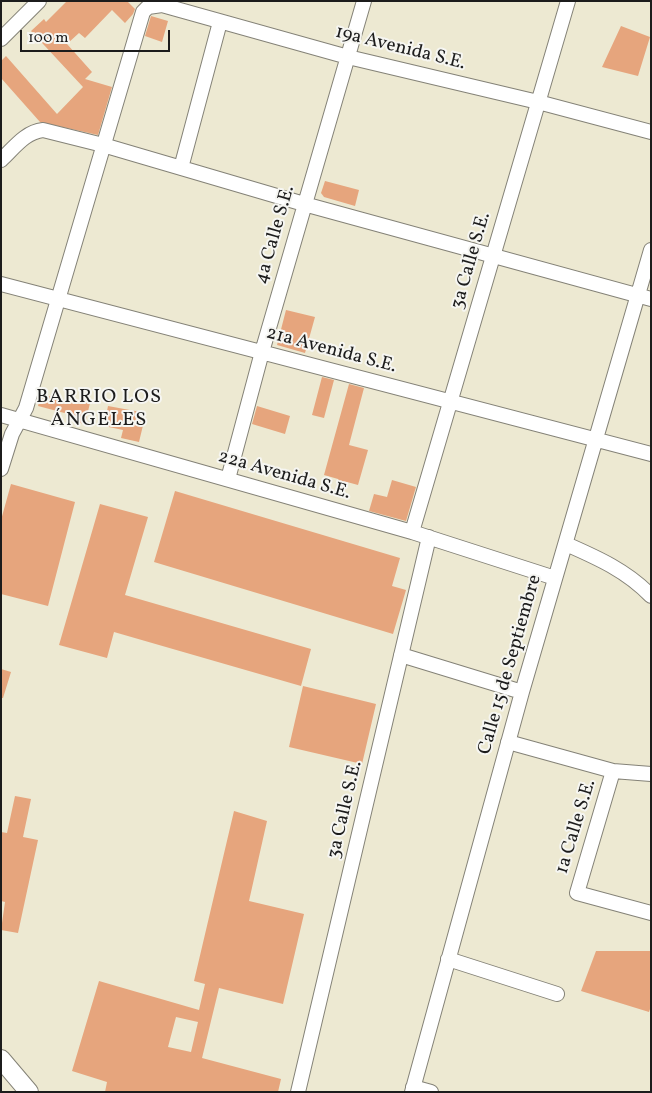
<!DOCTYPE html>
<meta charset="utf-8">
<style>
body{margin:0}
#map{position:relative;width:652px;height:1093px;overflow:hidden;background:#ede9d2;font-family:Vollkorn,serif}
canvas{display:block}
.frame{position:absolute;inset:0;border:2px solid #1c1c1c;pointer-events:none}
.scale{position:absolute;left:20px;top:30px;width:150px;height:22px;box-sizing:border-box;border:2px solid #1c1c1c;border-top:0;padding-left:6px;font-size:15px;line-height:18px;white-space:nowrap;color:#1c1c1c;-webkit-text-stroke:4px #f6f6f2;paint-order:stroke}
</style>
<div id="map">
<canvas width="652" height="1093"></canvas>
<div class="frame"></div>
<div class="scale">100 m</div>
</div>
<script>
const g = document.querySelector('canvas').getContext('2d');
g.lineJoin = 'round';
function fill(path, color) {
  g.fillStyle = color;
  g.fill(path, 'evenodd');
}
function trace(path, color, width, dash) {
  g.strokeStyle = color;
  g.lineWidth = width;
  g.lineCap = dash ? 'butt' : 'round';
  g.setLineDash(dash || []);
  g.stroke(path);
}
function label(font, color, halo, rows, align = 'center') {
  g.font = font + ' Vollkorn,serif';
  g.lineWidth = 4;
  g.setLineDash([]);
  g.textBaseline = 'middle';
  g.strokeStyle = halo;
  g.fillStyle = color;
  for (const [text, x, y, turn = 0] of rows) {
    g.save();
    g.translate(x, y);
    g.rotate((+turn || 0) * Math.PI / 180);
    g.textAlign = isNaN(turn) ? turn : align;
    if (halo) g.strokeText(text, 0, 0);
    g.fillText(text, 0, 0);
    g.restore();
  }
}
fill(new Path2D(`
 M67 1H127L135 9 133 14 125 23 112 10 85 38 79 33 67 44 92 72 85 79 112 87 98 135 40 122 1 78V61L6 56 57 114 83 87 31 31 44 19 46 22Z
 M151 16 168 21 162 42 145 36Z
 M621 26 650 37 638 76 602 67Z
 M325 181 359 190 355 206 324 197 321 193Z
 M286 310 315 317 305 353 277 345Z
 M322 377 334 380 324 418 312 415Z
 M349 384 364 388 349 445 368 450 358 485 347 482 345 491 336 489 338 479 324 475Z
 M41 394 79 404 80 401 90 403 85 424 75 422 76 416 38 406Z
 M108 406 146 413 139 442 121 438 123 430 104 426Z
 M257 406 290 416 285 434 252 424Z
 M392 480 416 487 406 521 369 511 374 494 387 497Z
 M11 484 75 502 48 606 1 594V520Z
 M175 491 400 558 392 586 406 590 393 634 154 562Z
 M100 504 148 517 125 595 311 649 301 686 114 632 107 658 59 645Z
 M1 669 11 672 3 698H1Z
 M303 686 376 704 362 764 289 747Z
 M15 796 31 799 23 837 38 840 18 933 1 930 5 902 1 901V832L7 833Z
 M234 811 267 821 249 901 304 914 283 1004 219 988 202 1058 281 1079 278 1092H105L107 1082 72 1071 99 981 199 1010 205 984 194 981ZM176 1017 198 1022 191 1052 168 1047Z
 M596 951H651V1006L649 1012 581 991Z`), '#e6a57d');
const minor = new Path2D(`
 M1 39 39 1
 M1 160C14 148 25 132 43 130L103 145 304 204 651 299
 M181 168 220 22
 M1 284 651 454
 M1 415 412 532 555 578
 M1 469 12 434 26 408 143 12 148 7 162 5 348 57 538 102 651 132
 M228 479 262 352 364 1
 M412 532 568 1
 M566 544C598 558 627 571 651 596
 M401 655 522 692
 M508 742 613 771 651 774
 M613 771 577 893 651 913
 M448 959 557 994
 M413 1087 431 1092
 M298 1092 429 537
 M412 1092 522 692 651 250`);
const major = new Path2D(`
 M1 1059 29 1092`);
trace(minor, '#848277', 16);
trace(major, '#848277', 20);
trace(minor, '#fff', 14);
trace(major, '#fff', 18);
label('19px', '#1c1c1c', '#f6f6f2', [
 ["19a Avenida S.E.",400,49,14],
 ["4a Calle S.E.",276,235,-74],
 ["3a Calle S.E.",472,261,-74],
 ["21a Avenida S.E.",331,351,15],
 ["22a Avenida S.E.",284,476,16],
 ["Calle 15 de Septiembre",511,665,-74],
 ["3a Calle S.E.",346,810,-77],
 ["1a Calle S.E.",577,827,-73]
]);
g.letterSpacing = '1px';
label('20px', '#1c1c1c', '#f6f6f2', [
 ["BARRIO LOS",99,398],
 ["ÁNGELES",99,421]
]);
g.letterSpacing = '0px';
</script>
